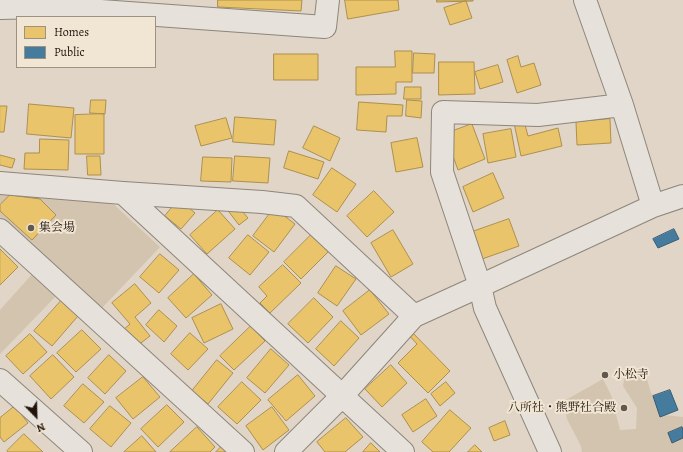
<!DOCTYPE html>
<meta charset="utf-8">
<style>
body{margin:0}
#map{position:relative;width:683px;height:452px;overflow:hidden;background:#e0d5c6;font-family:Alegreya,serif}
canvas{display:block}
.legend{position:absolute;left:16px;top:16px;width:140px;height:52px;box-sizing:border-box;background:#f1e5d3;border:1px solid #9d9183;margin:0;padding:5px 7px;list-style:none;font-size:12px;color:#20140b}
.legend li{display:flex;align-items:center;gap:8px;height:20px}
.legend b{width:20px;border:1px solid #9d9183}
.north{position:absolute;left:16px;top:396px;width:40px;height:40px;-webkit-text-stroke:3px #f1e5d3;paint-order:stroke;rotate:157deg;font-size:11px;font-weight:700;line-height:16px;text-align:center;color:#20140b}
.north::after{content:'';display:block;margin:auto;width:14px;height:18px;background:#20140b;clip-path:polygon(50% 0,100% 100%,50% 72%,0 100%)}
</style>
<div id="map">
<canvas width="683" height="452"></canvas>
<ul class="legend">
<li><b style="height:11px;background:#e9c46a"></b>Homes</li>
<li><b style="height:11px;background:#457b9d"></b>Public</li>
</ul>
<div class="north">N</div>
</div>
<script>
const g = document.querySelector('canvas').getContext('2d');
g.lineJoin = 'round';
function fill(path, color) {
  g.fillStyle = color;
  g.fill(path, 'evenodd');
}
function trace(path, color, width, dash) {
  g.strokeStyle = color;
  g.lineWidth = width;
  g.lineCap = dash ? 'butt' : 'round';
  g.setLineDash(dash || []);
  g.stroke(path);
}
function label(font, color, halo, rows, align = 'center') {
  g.font = font + ' Alegreya,"Noto Serif JP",serif';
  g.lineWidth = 4;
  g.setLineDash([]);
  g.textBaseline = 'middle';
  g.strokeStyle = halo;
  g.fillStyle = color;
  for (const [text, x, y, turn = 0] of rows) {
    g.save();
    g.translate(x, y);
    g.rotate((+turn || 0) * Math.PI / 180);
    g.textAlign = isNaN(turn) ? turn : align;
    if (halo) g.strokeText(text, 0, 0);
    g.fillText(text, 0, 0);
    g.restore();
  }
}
fill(new Path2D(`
 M0 191 109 200 160 247 102 308 0 217Z
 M33 273 57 295 0 354V310Z
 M626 369 645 372 651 393 664 415 683 417V452H582L581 446 567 419 564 401 603 379 611 395 620 430 636 429 637 408 623 386Z`), '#d3c4af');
const homes = new Path2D(`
 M218 0H302L301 11 218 7Z
 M345 0H398L399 10 348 19Z
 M437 0H473V1L437 2Z
 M466 1 472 18 450 25 444 8Z
 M395 51H412V82H396V94L356 95V67H395Z
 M414 53 435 54 434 73H413Z
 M274 54H318V80H274Z
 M518 56 521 67 534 63 541 85 517 93 507 60Z
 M439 62H474L475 94 439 95Z
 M498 65 503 82 480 89 475 72Z
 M405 87H421V99H404Z
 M91 100H106L105 114 90 113Z
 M407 100 422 101 421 118 406 116Z
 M359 102 403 105 402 116H387L386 132 357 130Z
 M29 104 74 108 71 138 27 134Z
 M0 106H7L4 132H0Z
 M104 114V154H75V115Z
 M235 117 276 120 274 145 233 142Z
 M226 118 232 138 201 146 195 126Z
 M610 119 611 143 577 145 576 122Z
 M524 121 528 136 558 128 562 146 521 156 514 123Z
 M472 124 485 159 458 170 445 134Z
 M314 126 340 138 330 161 303 148Z
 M511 129 516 157 488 163 483 134Z
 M417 138 423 167 396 172 391 143Z
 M40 139 69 140 68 170 24 169 25 153H39Z
 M289 151 324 162 318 179 284 168Z
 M0 155 15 159 12 168 0 165Z
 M87 156H100L101 175H88Z
 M235 156 270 158 268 183 233 181Z
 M203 157 232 158 231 182 201 181Z
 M332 168 356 184 337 212 313 195Z
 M493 173 504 198 473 212 463 187Z
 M374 191 394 212 367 237 347 216Z
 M10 195 40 199 56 215 32 240 0 211V205Z
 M179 199 195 213 181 229 165 216Z
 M237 205 248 218 239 225 229 212Z
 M274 208 295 224 274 252 253 236Z
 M218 210 235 229 207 254 190 235Z
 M509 219 519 246 482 259 472 232Z
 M393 230 413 264 391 277 371 243Z
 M313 233 330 250 301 279 284 262Z
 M248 235 269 252 250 275 229 258Z
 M0 249 18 267 0 285Z
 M160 254 179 270 159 293 140 277Z
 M283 265 301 283 270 313 260 303 267 296 259 287Z
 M336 266 356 279 337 306 318 293Z
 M194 274 212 295 186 318 168 298Z
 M135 284 151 303 135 317 150 336 137 346 123 330 130 324 112 303Z
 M370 290 389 314 361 335 343 311Z
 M314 298 333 317 308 343 288 324Z
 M61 301 78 316 52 346 34 331Z
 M221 304 233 329 204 343 192 318Z
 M159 310 177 326 164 342 146 325Z
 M341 321 359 338 334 366 316 349Z
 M251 326 265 341 234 370 220 356Z
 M409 329 450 371 428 393 398 363 417 344 406 332Z
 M82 330 101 349 76 372 57 353Z
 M190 333 208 349 188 370 171 354Z
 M30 334 47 352 23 374 6 356Z
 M271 349 289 365 265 393 247 378Z
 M53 355 74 377 51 399 30 376Z
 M109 355 126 371 105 394 88 378Z
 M217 360 233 373 208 404 192 391Z
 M391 365 407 383 382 407 365 389Z
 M298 375 315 396 286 421 268 400Z
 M143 377 160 397 133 419 116 398Z
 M242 382 261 400 237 424 218 407Z
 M446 382 455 393 440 406 431 394Z
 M83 384 104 402 84 423 64 406Z
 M426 399 437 416 413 432 402 415Z
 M167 405 184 422 158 447 141 429Z
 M15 406 28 423 4 442 0 437V418Z
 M110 406 131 423 111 447 90 429Z
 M272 407 289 430 263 450 246 426Z
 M450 410 471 428 449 452H433L422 442Z
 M346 418 363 437 345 452H325L317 442Z
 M505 421 510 435 494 441 489 428Z
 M197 427 215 447 210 452H170Z
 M24 434 43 452H8L7 451Z
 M142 436 156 452H124Z
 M371 443 380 452H363Z
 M475 445 482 452H468Z
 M221 447 227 452H216Z`);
fill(homes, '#e9c46a');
trace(homes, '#ad8f4e', 1);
const public = new Path2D(`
 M674 229 679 239 658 248 653 239Z
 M670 390 678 410 660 417 653 396Z
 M682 427 683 430V438L672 443 668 433Z`);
fill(public, '#457b9d');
trace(public, '#3a5c71', 1);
const minor = new Path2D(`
 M585 0 622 105 653 206
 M0 8 45 7 325 27 328 0
 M0 183 123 193 262 202 296 206 414 316
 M123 193 403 452
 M0 230 243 452
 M0 380 81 452
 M286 452 342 396 414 316 480 286 653 206 683 196
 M550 452 485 308 480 286 442 172 443 112 538 115 622 105`);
trace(minor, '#8d867c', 24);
trace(minor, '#e6e1da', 22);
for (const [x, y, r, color] of [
 [31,228,4,"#63584c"],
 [605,375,4,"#63584c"],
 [624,408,4,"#63584c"]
]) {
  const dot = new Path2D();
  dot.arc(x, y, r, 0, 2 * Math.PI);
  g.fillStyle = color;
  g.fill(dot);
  trace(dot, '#f1e5d3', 1.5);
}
label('12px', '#20140b', '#f1e5d3', [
 ["集会場",39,228],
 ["小松寺",613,375],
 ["八所社・熊野社合殿",616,408,"right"]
], 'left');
</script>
